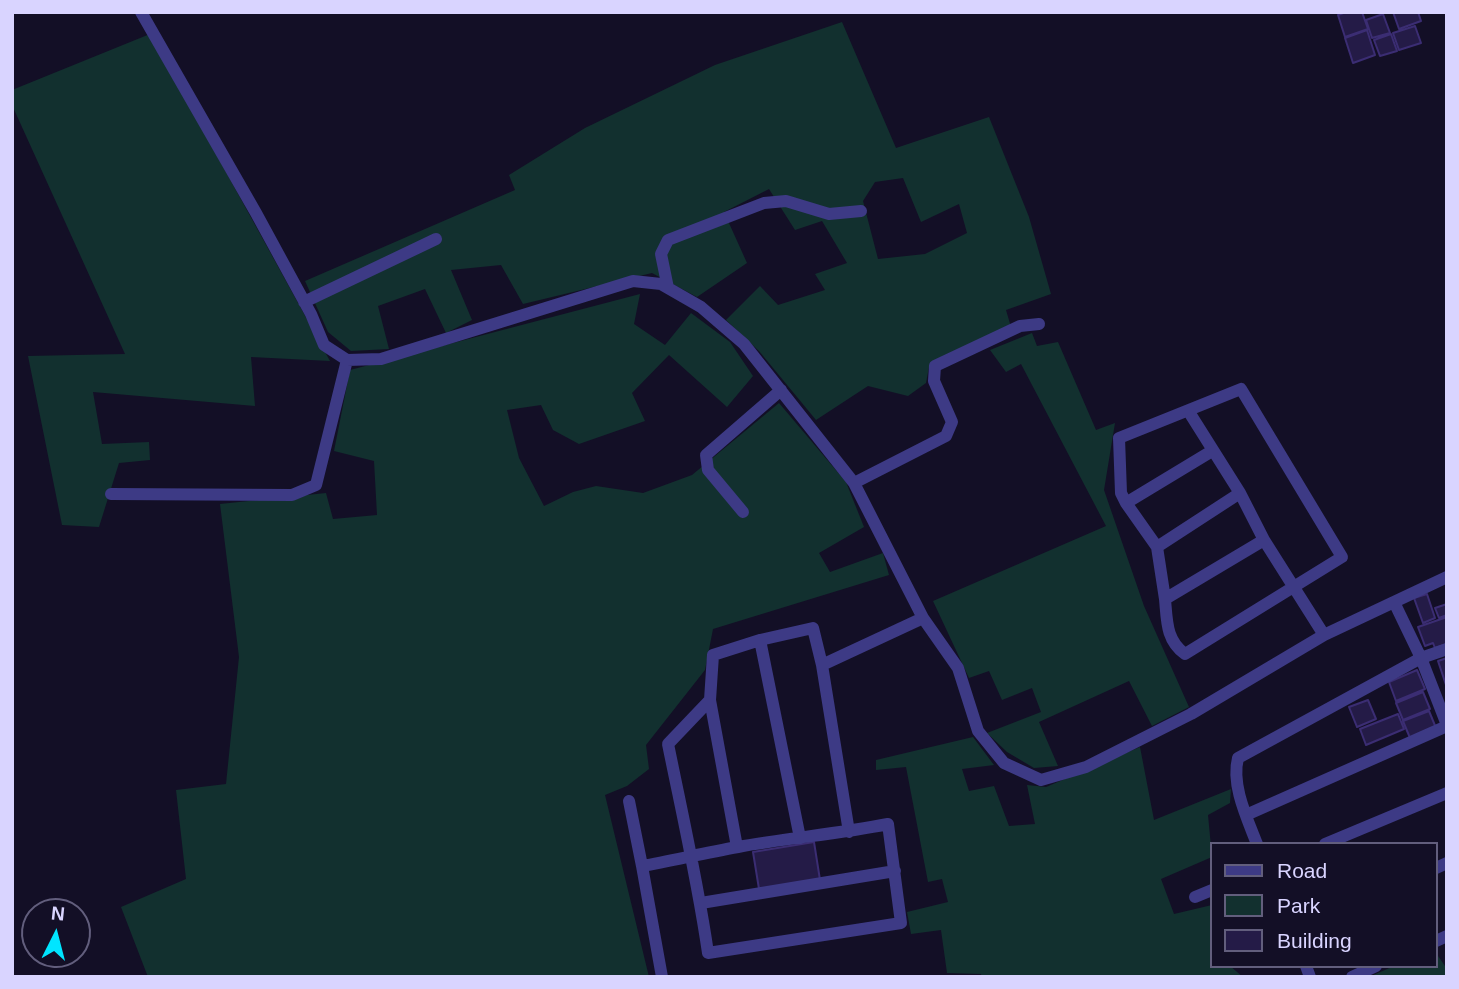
<!DOCTYPE html>
<style>
body{margin:0}
#map{position:relative;width:1459px;height:989px;overflow:hidden;background:#130f26;font-family:Arial,sans-serif}
canvas{display:block}
.frame{position:absolute;inset:0;border:14px solid #d9d4ff;pointer-events:none}
.legend{position:absolute;left:1210px;top:842px;width:228px;height:126px;box-sizing:border-box;background:#130f26;border:2px solid #625e7d;margin:0;padding:9px 12px;list-style:none;font-size:21px;color:#d9d4ff}
.legend li{display:flex;align-items:center;gap:14px;height:35px}
.legend b{width:35px;border:2px solid #625e7d}
.north{position:absolute;left:21px;top:898px;width:70px;height:70px;box-sizing:border-box;background:#130f26;border:2px solid #625e7d;border-radius:50%;rotate:6deg;font-size:19px;font-weight:700;line-height:28px;text-align:center;color:#d9d4ff}
.north::after{content:'';display:block;margin:auto;width:24px;height:32px;background:#00e5ff;clip-path:polygon(50% 0,100% 100%,50% 72%,0 100%)}
</style>
<div id="map">
<canvas width="1459" height="989"></canvas>
<div class="frame"></div>
<ul class="legend">
<li><b style="height:9px;background:#3d3a85"></b>Road</li>
<li><b style="height:19px;background:#12302f"></b>Park</li>
<li><b style="height:19px;background:#241b47"></b>Building</li>
</ul>
<div class="north">N</div>
</div>
<script>
const g = document.querySelector('canvas').getContext('2d');
g.lineJoin = 'round';
function fill(path, color) {
  g.fillStyle = color;
  g.fill(path, 'evenodd');
}
function trace(path, color, width, dash) {
  g.strokeStyle = color;
  g.lineWidth = width;
  g.lineCap = dash ? 'butt' : 'round';
  g.setLineDash(dash || []);
  g.stroke(path);
}
fill(new Path2D(`
 M842 22 896 148 989 117 1029 217 1051 294 1006 310 1011 327 929 367 926 383 908 396 868 386 816 420 759 351 726 320 760 286 778 305 825 290 815 274 847 263 822 221 795 230 769 189 724 212 747 263 697 297 652 273 523 304 501 265 451 270 472 320 446 333 425 289 378 306 389 349 351 351 328 332 305 281 515 190 509 175 585 128 715 65ZM903 178 921 222 959 204 967 233 925 254 878 259 863 201 875 182Z
 M150 34 330 361 251 357 255 406 93 392 102 444 149 442 150 460 119 463 99 527 62 525 28 356 125 354 12 105V90Z
 M640 294 634 324 665 345 691 313 730 342 753 376 727 407 669 355 632 393 645 421 579 444 553 430 541 405 507 410 519 458 544 506 573 492 596 486 643 493 692 475 779 403 846 482 864 527 819 553 830 572 883 553 889 575 713 629 705 670 646 745 649 769 627 786 605 795 649 977H148L121 907 186 879 176 790 226 784 239 657 220 504 326 493 333 519 377 515 374 461 334 451 350 370Z
 M1032 333 1037 346 1058 342 1096 430 1115 423 1104 490 1144 606 1189 707 1152 726 1129 681 1039 722 1058 766 1034 768 1007 752 987 733 1041 712 1032 688 1002 700 989 671 969 678 933 601 1106 526 1021 364 1006 372 990 350Z
 M973 737 994 765 962 769 969 791 994 786 1009 826 1035 824 1027 785 1046 787 1140 747 1154 820 1231 789 1230 803 1208 815 1212 857 1161 879 1174 914 1212 905V966H1230L1243 977H982L981 974 947 973 941 930 911 934 907 912 948 902 942 879 928 882 906 767 876 770V760Z
 M1436 953 1447 969V977H1369L1394 966H1436Z`), '#12302f');
const building = new Path2D(`
 M1346 12H1362L1368 29 1345 37 1338 15Z
 M1393 12H1418L1421 21 1399 29Z
 M1383 14 1390 33 1372 38 1366 20Z
 M1415 26 1421 43 1399 50 1393 33Z
 M1367 30 1375 55 1353 63 1345 38Z
 M1391 34 1397 51 1380 56 1374 40Z
 M1427 594 1435 618 1423 623 1414 598Z
 M1447 604V615L1439 618 1435 608Z
 M1447 617V644L1435 648 1433 643 1425 646 1418 627Z
 M1447 658V685H1446L1438 661Z
 M1417 670 1425 689 1396 701 1389 682Z
 M1423 692 1430 709 1403 720 1396 703Z
 M1368 700 1376 719 1357 727 1349 707Z
 M1429 711 1436 728 1410 738 1403 721Z
 M1398 714 1404 729 1366 745 1360 729Z
 M814 842 820 880 759 889 753 852Z`);
fill(building, '#241b47');
trace(building, '#3b2d73', 2);
trace(new Path2D(`
 M141 12 256 213 311 314 324 345 347 360 381 359 633 281 661 284 701 307 744 344 854 483 923 618 958 668 978 731 1004 763 1041 780 1086 767 1191 714 1324 635 1447 577
 M668 288 661 254 668 240 764 203 786 201 829 214 861 211
 M304 302 436 239
 M1189 412 1240 493 1264 540 1324 635
 M854 483 946 436 952 422 934 381 935 366 1020 326 1039 324
 M111 494 292 495 316 485 347 360
 M1126 503 1212 451
 M743 512 708 470 706 455 781 390
 M1157 547 1240 493
 M1165 599 1157 547 1126 503 1121 493 1119 438 1241 389 1342 557 1185 654C1166 640 1167 621 1165 599L1264 540
 M1394 602 1421 658 1447 725
 M760 640 800 838
 M822 665 923 618
 M710 700 737 847
 M629 801 642 866C674 860 705 853 738 847 787 838 838 834 888 824L901 923 708 953C698 883 682 813 668 744L710 700 713 655 760 640 813 628 822 665 849 832
 M1246 815 1447 726
 M1257 844C1247 818 1231 785 1238 758L1421 658 1447 649
 M1325 844 1447 793
 M642 866 662 977
 M1436 868 1447 863
 M1195 897 1212 890
 M701 903 895 871
 M1436 941 1447 936
 M1306 966 1310 977
 M1352 977 1376 966`), '#3d3a85', 12);
</script>
